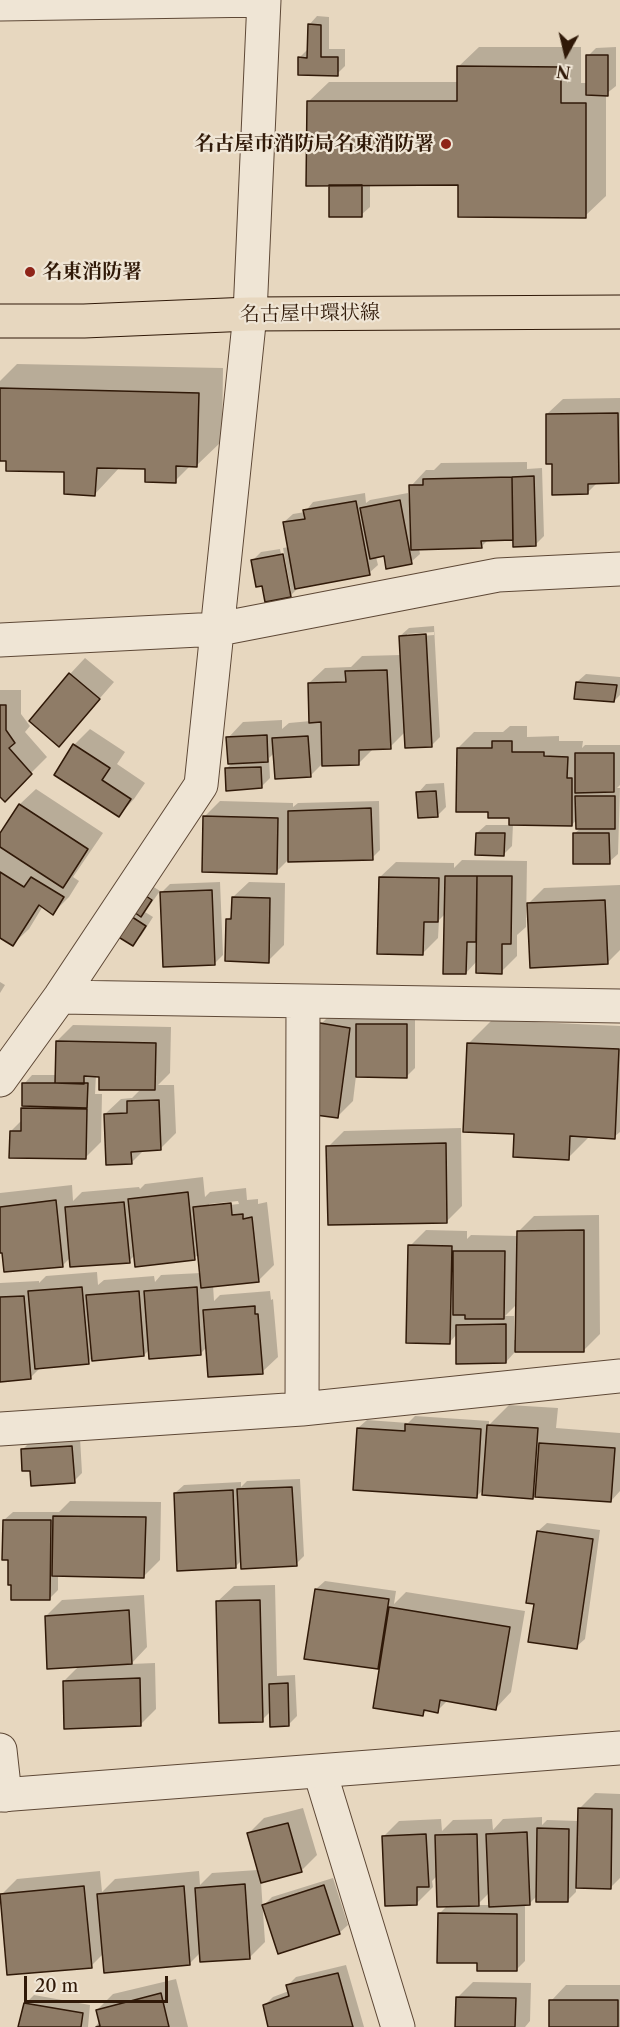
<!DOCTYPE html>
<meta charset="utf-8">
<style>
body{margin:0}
#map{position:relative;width:620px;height:2027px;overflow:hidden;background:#e7d7bf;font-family:"Libre Caslon Text",serif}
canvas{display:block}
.north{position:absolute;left:536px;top:24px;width:60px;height:60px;-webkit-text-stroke:4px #efe5d5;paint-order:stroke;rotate:188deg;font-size:16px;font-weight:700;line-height:24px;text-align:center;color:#301908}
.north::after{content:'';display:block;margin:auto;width:21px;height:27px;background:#301908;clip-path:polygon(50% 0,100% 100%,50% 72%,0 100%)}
.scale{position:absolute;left:24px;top:1976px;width:144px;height:27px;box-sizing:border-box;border:3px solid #301908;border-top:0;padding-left:8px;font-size:18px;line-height:21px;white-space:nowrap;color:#301908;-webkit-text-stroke:4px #efe5d5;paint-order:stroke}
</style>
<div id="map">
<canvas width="620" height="2027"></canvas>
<div class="north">N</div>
<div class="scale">20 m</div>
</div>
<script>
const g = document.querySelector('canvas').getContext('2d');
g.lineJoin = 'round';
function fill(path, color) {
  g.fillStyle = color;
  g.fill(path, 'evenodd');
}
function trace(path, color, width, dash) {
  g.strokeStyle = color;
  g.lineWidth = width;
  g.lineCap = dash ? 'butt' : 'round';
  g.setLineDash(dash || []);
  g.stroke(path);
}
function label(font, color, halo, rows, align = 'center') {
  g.font = font + ' "Libre Caslon Text","Noto Serif JP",serif';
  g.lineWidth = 4.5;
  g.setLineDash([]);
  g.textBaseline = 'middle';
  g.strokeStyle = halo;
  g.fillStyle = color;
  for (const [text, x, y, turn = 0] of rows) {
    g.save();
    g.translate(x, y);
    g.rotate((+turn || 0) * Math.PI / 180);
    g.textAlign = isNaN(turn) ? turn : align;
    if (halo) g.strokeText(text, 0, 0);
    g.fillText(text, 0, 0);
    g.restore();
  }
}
fill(new Path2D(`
 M317 16 329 17V49H345V66L337 74 299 58 308 49 309 25Z
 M479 47H581V83H587L588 56 596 48 616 47V86L606 94V196L585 216 460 183 370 184V207L361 215 330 184 308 102 329 82H458V67Z
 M17 364 223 368 222 441 197 465H191L175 481 147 468 120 467 95 494 66 470 0 460V381Z
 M620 398V480L618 482H598L587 493 554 463 547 414 563 399Z
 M527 462V469L542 468 544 536 535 545 514 538 489 539 481 547 419 548 420 554 411 562 385 555 376 557 378 565 369 573 299 587 290 596 263 584 252 561 261 552 280 549 288 591H291L283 548 289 547 284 522 293 514 305 512 313 502 365 493 366 503 370 500 408 493 409 500 411 499V486L426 470H434L441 463Z
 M434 626 440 737 432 745 405 732 390 747 374 748 359 763 324 762 310 776 274 753 269 758 270 778 261 787 226 769 233 762 228 738 243 722 282 720V729L289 723 311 721 309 683 325 668 351 667 362 656 401 655 400 636 409 628ZM434 632V635L407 637V634Z
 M85 658 114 682 59 745 70 674Z
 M586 674 620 677V695L614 701 577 682Z
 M0 690H21V714L30 726 25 732 47 757 5 799 0 795Z
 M510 726H527V737L559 736V741H583L582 748 585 745H620V785L617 788H620L618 854 609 862 575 833 581 828 577 819 572 825 513 824 512 846 504 854 477 833 486 825H511L510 817 490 810 458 748 474 732H503Z
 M90 729 125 752 117 764 145 783 134 799 119 815 56 775 74 745Z
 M444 783 446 807 437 816 418 793 426 784Z
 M36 789 103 833 73 877 79 881 69 897 53 913 43 906 29 929 13 944 0 936V835L20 804Z
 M220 801 293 803V807L298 803 379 801 380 850 372 858 288 860 276 872 204 817Z
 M462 860 527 861 526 927 517 935V956L501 972 477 961 466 973 446 913 439 920 438 938 422 954 380 877 396 862 454 863V868Z
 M220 882 223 955 215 963 162 892 170 884Z
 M249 882 285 883 284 945 268 961 228 919 233 915V897Z
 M149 884 160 891 145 912 153 917 141 936 132 944 114 933Z
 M620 885V950L607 963 526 906 544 888Z
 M0 982 5 985 0 993Z
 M337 1008 415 1016V1068L407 1076H356L353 1101 337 1117 321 1024Z
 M492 1020 620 1026V1132L614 1137 590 1136 568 1158 515 1133 469 1043Z
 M73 1025 171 1027 170 1073 158 1085H174L176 1133 160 1149H145L131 1163 105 1114 121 1099 132 1098 141 1089 101 1075H96L95 1094H102L101 1142 85 1158 11 1131 22 1120 24 1084 32 1075H56L57 1041Z
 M461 1128 462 1206 447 1221 328 1147 344 1131Z
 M203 1177 205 1197 210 1192 246 1188 247 1200 258 1199V1204L267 1202 274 1265 258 1281 213 1285 214 1301 220 1295 270 1291 271 1300 273 1299 278 1357 262 1372 207 1347 200 1354 150 1349 144 1355 93 1357 88 1362 41 1367 30 1378 0 1380V1283L39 1281V1283L46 1276 97 1272 98 1285 104 1280 154 1276 155 1282 161 1275 201 1273 199 1254 194 1258 135 1255 129 1261 70 1258 62 1266 0 1251V1193L72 1185 73 1201 82 1192 139 1187 140 1189 145 1184ZM238 1201 239 1204 209 1207V1204Z
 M599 1215 600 1334 584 1350 514 1351V1353L506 1362 457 1334 449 1343 410 1246 426 1230 467 1231V1239L471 1235 518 1236V1232L534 1216ZM517 1304V1340H514V1316H505Z
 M509 1405 558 1408 556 1428 620 1433V1491L611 1501 537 1492 533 1497 484 1489 477 1496 358 1428 367 1420 408 1423 415 1416 489 1421V1425Z
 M80 1438 82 1473 74 1481 32 1469 22 1450 31 1441Z
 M300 1479 304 1556 296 1564 242 1560 236 1566 175 1493 184 1485 241 1482V1487L247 1481Z
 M70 1501 161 1502 160 1560 144 1576 58 1575V1590L49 1599 10 1559 4 1520 13 1512H59Z
 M547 1523 600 1530 585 1639 576 1647 538 1531Z
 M325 1581 396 1591 394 1604 406 1592 525 1611 511 1692 496 1708 448 1700 437 1711 428 1709 423 1714 382 1663 378 1667 316 1589Z
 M275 1585 277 1676 295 1675 297 1716 288 1725 271 1711 262 1720 218 1601 234 1586Z
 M144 1595 147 1647 131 1664 155 1663 156 1709 140 1725 64 1681 80 1665 46 1616 62 1600Z
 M595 1793 620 1794V1878L611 1887H576V1892L568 1900 537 1896 529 1904H525V1961L516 1970 479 1962 440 1913 448 1905 437 1876 432 1881 433 1887 417 1903 383 1837 399 1821 441 1819 442 1831 453 1820 492 1819 493 1830 503 1819 542 1817V1825L547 1820 579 1821V1809ZM490 1892 491 1905H477Z
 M303 1808 317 1855 301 1871 261 1882 265 1942 249 1958 200 1953 189 1964 104 1953 91 1966 2 1894 17 1879 100 1871 102 1892 115 1879 199 1871 200 1885 212 1873 258 1870 249 1833 264 1818Z
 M333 1878 348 1925 339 1933 264 1905 272 1897Z
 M346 1965 364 2027H270L265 2005 273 1997 289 1991 287 1986 296 1977Z
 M176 1979 188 2027H95L100 2021 97 2010 113 1994Z
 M473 1982 531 1983 530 2021 525 2027H457V1998Z
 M566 1985H620V2027H551V2001Z
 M34 1995 90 2005 88 2027H20L26 2003Z`), '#0003');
const building = new Path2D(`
 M308 24 321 25V57H338V76L298 75V57L307 58Z
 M586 55H608V96L586 95Z
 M457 66 561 67V103H586V218L458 217V185L306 186 307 101H457Z
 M329 185H362V217H329Z
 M0 388 199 393 197 467 176 466V483L145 482V469L97 468 95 496 64 494V472L6 471V461H0Z
 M618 413 619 483 588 484V494L552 495V464H546V414Z
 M534 476 536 546 513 547 512 477Z
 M512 477 513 540 481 541 482 548 411 550 409 485H423V479Z
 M400 500 412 564 386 569 384 556 370 559 360 508Z
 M356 501 370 575 295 589 283 522 305 519 303 510Z
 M283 554 291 597 265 602 262 586 256 587 251 560Z
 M426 634 432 747 405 748 399 636Z
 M387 670 391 749 359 750V765L322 766 321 722 309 723 308 683 346 682 345 671Z
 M69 673 100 699 59 747 29 721Z
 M576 682 617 685 614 702 574 699Z
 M0 705H6V730L15 743 9 748 32 774 5 802 0 797Z
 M267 735 268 762 228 764 226 737Z
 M308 736 311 777 275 779 272 738Z
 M492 741H512V752H544V756L568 757 567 778H572V826L509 825V818H488V812H456L457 748H492Z
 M73 744 110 768 102 780 131 799 119 817 54 775Z
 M575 753H614V792L575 793Z
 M261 767 262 788 226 791 225 768Z
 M436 791 438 817 418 818 416 792Z
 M575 796H615V829H576Z
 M19 804 88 849 63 888 0 847V833Z
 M371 808 373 860 288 862V811Z
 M203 816 278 818 277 874 202 872Z
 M476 833H505L504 856 475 855Z
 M573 833H609L610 864H573Z
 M0 872 24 887 31 877 64 897 53 915 39 905 13 946 0 938Z
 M445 876H477L476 942H467L466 974H443Z
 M477 876H512L511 944H502V974L476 973Z
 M379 877 439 878 438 922H424L423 955 377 954Z
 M212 890 215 965 163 967 160 892Z
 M140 892 152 900 141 917 128 908Z
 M232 897 270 898 269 963 225 961 226 919H231Z
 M605 900 608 964 530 968 527 903Z
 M126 913 146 926 133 946 112 933Z
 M320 1023 350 1028 338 1118 308 1114 306 1040Z
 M356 1024H407V1078L356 1077Z
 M56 1041 156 1043 155 1090H99V1077L84 1076V1084L55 1083Z
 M467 1043 619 1049 615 1139 570 1136 569 1160 513 1157 514 1134 463 1132Z
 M22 1083H88L87 1108 22 1106Z
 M159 1100 161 1150 131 1152 132 1164 106 1165 104 1114 127 1113V1101Z
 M21 1108 87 1109 86 1159 9 1158 10 1131H21Z
 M446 1143 447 1223 328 1225 326 1146Z
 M188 1192 195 1260 135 1267 128 1199Z
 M56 1200 63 1267 4 1272 2 1253H0V1207Z
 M124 1202 130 1263 70 1267 65 1207Z
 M231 1203 232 1215 243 1214V1219L252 1217 259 1282 201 1288 193 1207Z
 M584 1230V1352H515L517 1231Z
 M408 1245 452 1246 450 1344 406 1343Z
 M453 1251H505L504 1319H465V1315H453Z
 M82 1287 89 1364 35 1369 28 1291Z
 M197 1287 201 1355 149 1359 144 1291Z
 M139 1291 144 1356 92 1361 86 1295Z
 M24 1296 31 1379 0 1382V1297Z
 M255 1306V1314H258L263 1374 208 1377 203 1310Z
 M506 1324V1363L456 1364V1325Z
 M405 1424 481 1429 477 1498 353 1490 357 1428 405 1431Z
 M487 1425 538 1428 533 1499 482 1495Z
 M539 1443 615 1448 611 1502 535 1497Z
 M72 1446 75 1483 31 1486 30 1471H22L21 1449Z
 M292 1487 297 1566 241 1569 237 1489Z
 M233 1490 236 1568 177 1571 174 1493Z
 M53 1516 146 1517 144 1578 52 1576Z
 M3 1520H51L50 1600H11V1585H8V1560H2Z
 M537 1531 593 1539 577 1649 528 1642 534 1604 526 1603Z
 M315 1589 389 1599 378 1669 304 1659Z
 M260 1600 263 1722 219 1723 216 1601Z
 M389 1607 510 1627 496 1710 440 1700 438 1713 424 1710 423 1716 373 1708Z
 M129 1610 132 1664 47 1669 45 1616Z
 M140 1678 141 1726 64 1729 63 1681Z
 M288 1683 289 1726 270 1727 269 1684Z
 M578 1808 612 1809 611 1889 576 1888Z
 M288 1823 302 1872 261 1883 247 1833Z
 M537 1828 569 1829 568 1902H536Z
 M527 1832 530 1905 489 1907 486 1834Z
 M426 1834 429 1887H417V1905L385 1906 382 1836Z
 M477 1834 479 1906 437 1907 435 1835Z
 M245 1884 250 1959 200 1962 195 1888Z
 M324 1885 340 1934 278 1954 262 1905Z
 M84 1886 92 1968 7 1975 0 1894Z
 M184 1886 190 1965 104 1973 97 1894Z
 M438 1913 517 1914V1971H477V1963H437Z
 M338 1973 353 2027H268L263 2005 289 1996 286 1985Z
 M161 1993 169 2027H96L100 2026 96 2010Z
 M456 1997 516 1998 515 2027H455Z
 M549 2000H618V2027H549Z
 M24 2003 83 2013 81 2027H18Z`);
fill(building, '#8f7c67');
trace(building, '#301908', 1.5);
const minor = new Path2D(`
 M0 4 264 0
 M0 640 219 629 498 575 620 569
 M60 997 620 1006
 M0 1080 60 997 201 785 250 314 264 0
 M302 1409 303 1001
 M0 1429 302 1409 620 1376
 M0 1750 5 1795
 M320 1772 398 2027`);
const tertiary = new Path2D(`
 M0 1795 620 1748`);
const primary = new Path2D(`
 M0 321H84L250 314 620 312`);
trace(minor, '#5e4836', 35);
trace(tertiary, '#5e4836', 35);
trace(primary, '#301908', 35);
trace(minor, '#efe5d5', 33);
trace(tertiary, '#efe5d5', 33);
trace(primary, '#e7d7bf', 33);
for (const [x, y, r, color] of [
 [446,144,6,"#8f2418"],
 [30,272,6,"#8f2418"]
]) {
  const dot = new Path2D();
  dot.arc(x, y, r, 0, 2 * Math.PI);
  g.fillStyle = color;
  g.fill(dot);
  trace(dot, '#efe5d5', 2);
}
label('bold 20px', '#301908', '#efe5d5', [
 ["名古屋市消防局名東消防署",434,144],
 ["名東消防署",42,272,"left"]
], 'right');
label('20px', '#301908', '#efe5d5', [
 ["名古屋中環状線",310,314,-1]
]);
</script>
